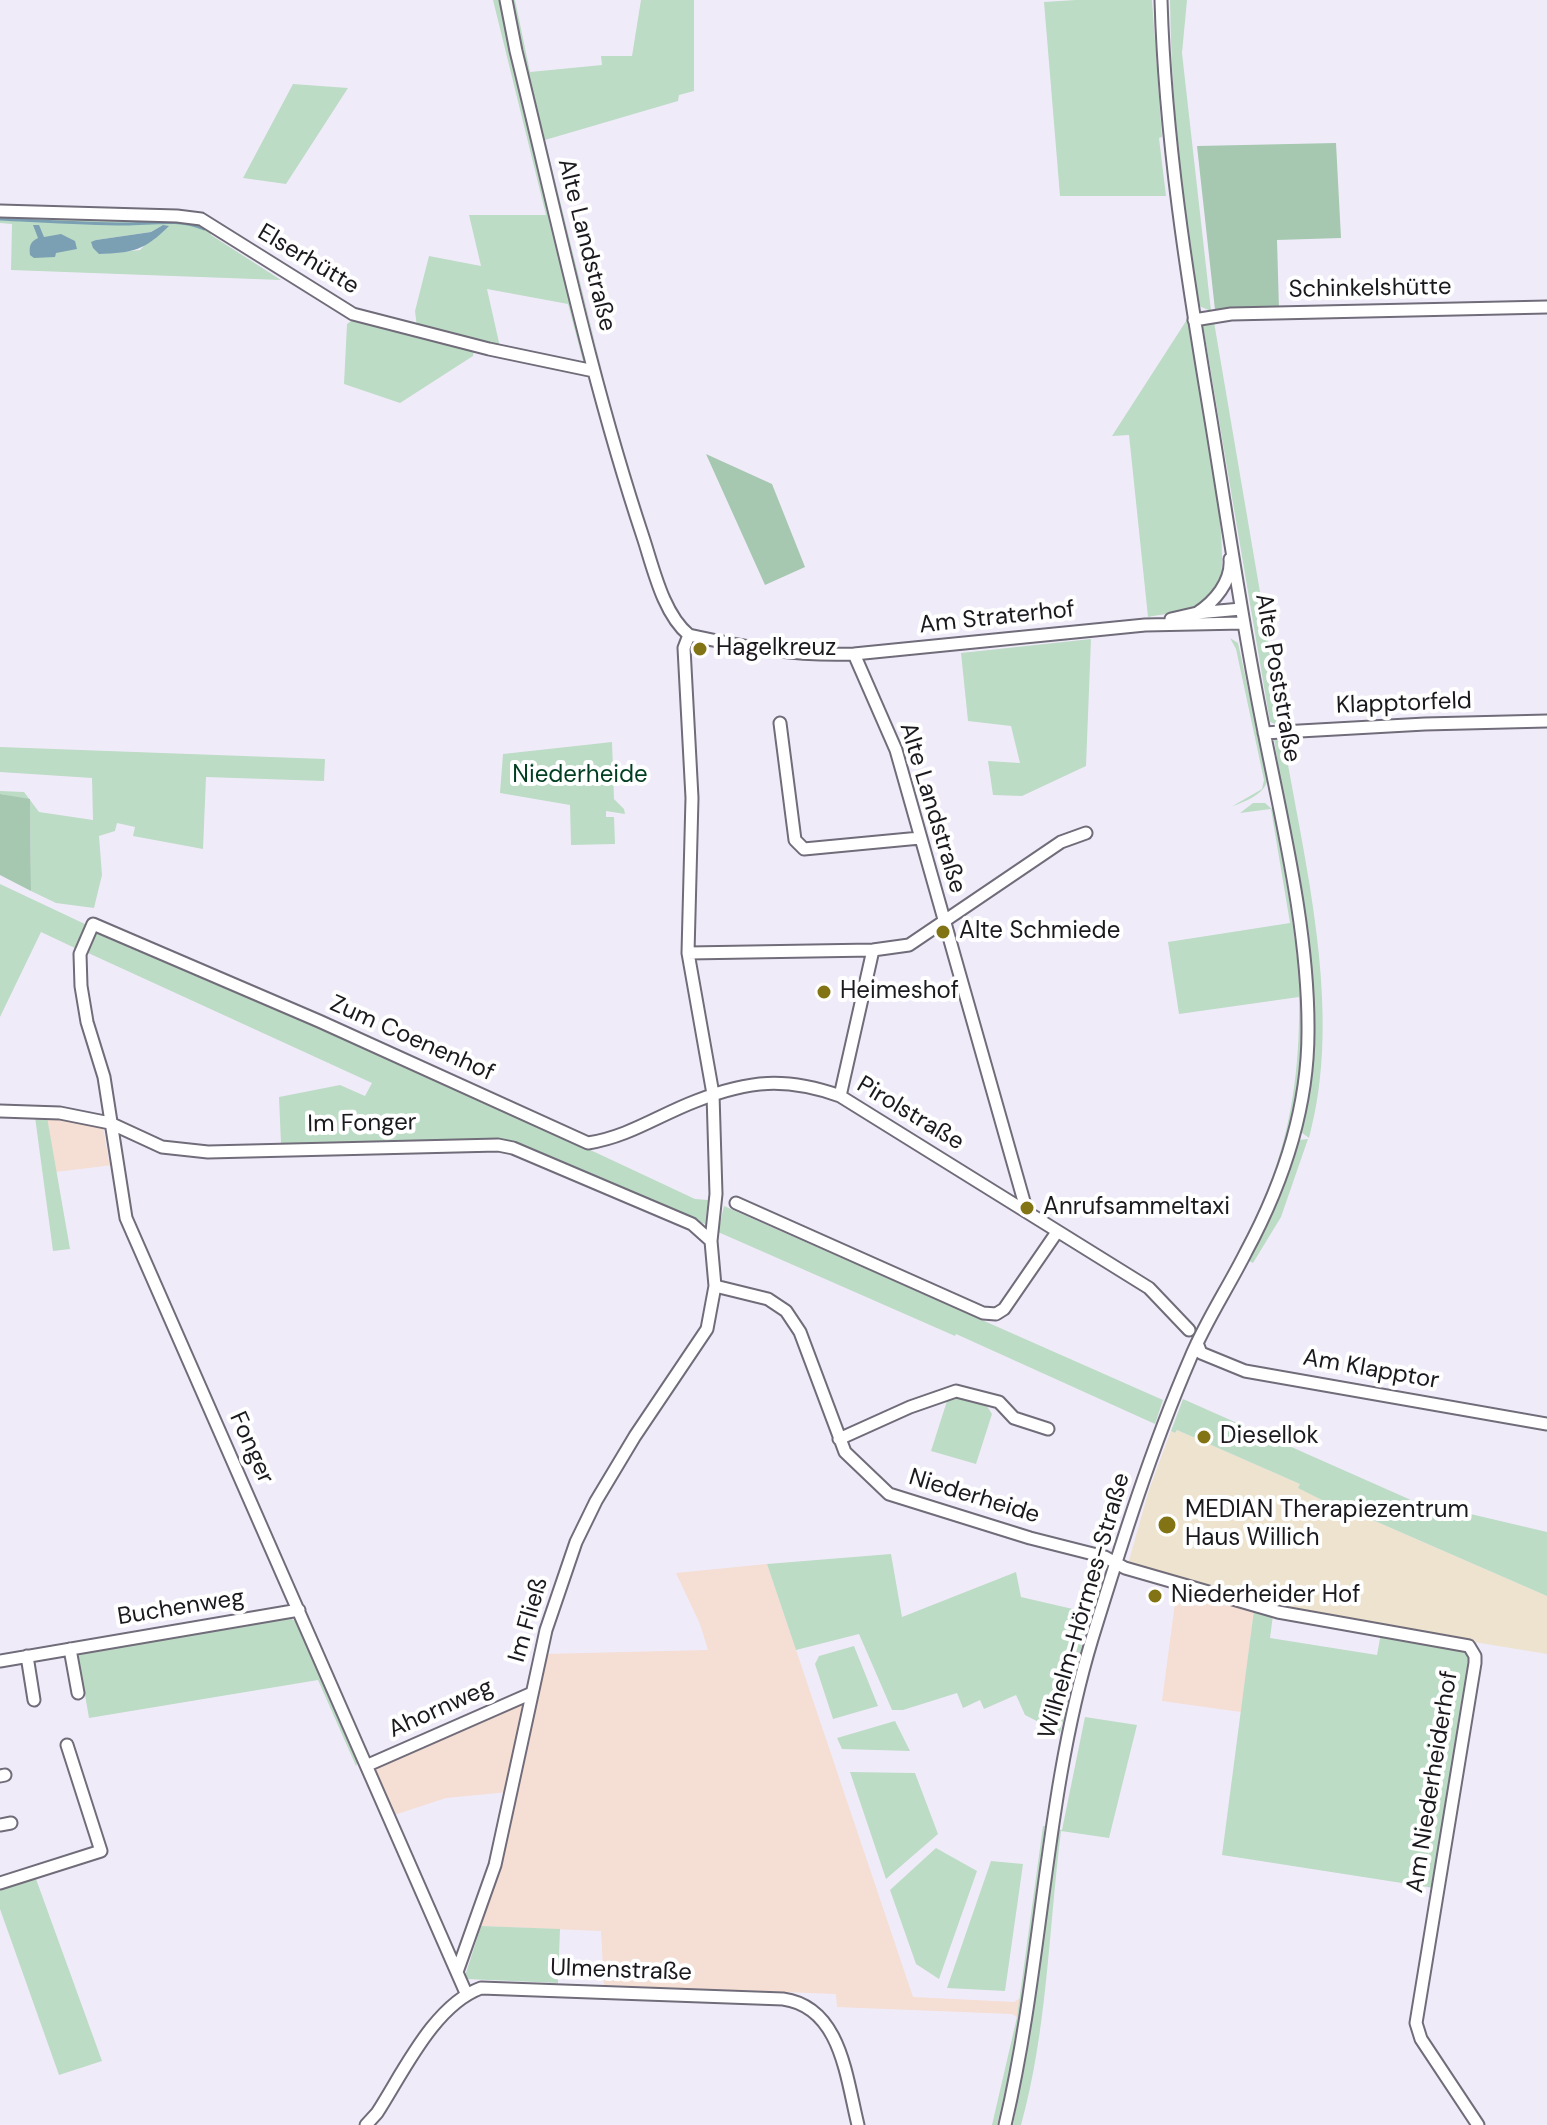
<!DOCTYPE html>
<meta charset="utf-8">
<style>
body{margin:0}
canvas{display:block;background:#f0ebf9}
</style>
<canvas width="1547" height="2125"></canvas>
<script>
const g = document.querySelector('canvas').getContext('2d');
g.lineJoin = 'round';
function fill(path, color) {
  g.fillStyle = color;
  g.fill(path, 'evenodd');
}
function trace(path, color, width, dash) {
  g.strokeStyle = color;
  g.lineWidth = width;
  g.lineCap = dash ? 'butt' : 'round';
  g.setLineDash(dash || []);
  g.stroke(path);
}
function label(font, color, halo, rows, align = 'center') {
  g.font = font + ' "DM Sans",sans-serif';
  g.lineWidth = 8;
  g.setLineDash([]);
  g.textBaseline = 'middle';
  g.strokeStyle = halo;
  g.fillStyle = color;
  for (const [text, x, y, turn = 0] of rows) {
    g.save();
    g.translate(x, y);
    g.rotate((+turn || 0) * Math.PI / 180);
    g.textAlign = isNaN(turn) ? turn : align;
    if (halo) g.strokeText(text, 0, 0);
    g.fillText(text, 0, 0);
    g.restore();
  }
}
fill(new Path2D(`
 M47 1117 66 1118 103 1127 109 1162 113 1165 55 1172Z
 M767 1564 913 1997 1014 2002 1020 1998 1017 2017 1012 2014 837 2007 836 1994 604 1985 601 1931 481 1926 513 1814 546 1654 708 1650 700 1624 676 1573Z
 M1177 1588 1254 1610 1241 1712 1162 1701Z
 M519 1702 525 1707 508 1792 446 1798 394 1815 375 1772 378 1764Z`), '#f5ded3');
fill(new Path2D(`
 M1177 1430 1300 1484 1299 1488 1330 1504 1352 1511 1547 1596V1654L1286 1611 1128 1564 1149 1490 1171 1431 1175 1433Z`), '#ede3ce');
fill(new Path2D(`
 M493 0H500L587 356 584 365 568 304 487 289 500 347 417 327 415 311 429 256 481 266 469 215H546Z
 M510 0H515L530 72 602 65 601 56H632L641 0H694V91L679 95 678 101 545 140 604 379 525 72Z
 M1076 0H1152L1162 137 1159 138 1166 196H1060L1044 2Z
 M1170 0H1187L1182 53 1211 311 1199 306C1182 204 1171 103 1170 0Z
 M293 84 348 88 286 184 243 178Z
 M0 214 192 222 208 227 211 235 281 280 11 270 12 224 0 223ZM163 225 140 250 100 254 96 240 151 232Z
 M1188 318C1195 361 1235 558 1218 587 1202 613 1175 612 1148 617L1129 435 1112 436Z
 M354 319 474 350 473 356 400 403 344 384 347 324Z
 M1214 322 1283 727 1270 722 1203 326Z
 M1230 638 1238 643 1268 779C1264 795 1246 801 1231 807L1262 789 1264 780 1236 649Z
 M1091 639 1086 766 1022 796 993 795 988 761 1020 763 1011 726 968 721 961 653Z
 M1283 736C1304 862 1344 1011 1309 1138L1301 1132 1311 1073 1314 1011 1312 980 1274 739Z
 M612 742 614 799 624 809 625 814 606 811V817H614L615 844 571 845 570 805 500 793 503 754Z
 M0 747 325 759 324 781 206 777 203 849 133 836 135 827 117 823 115 831 99 836 102 875 94 908 56 903 31 891 30 800 0 794V791L24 792 39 812 93 820 92 778 0 772Z
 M1253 803H1265L1274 811C1296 938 1323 1060 1272 1185 1255 1226 1233 1265 1210 1304 1233 1261 1258 1218 1274 1172 1294 1115 1300 1056 1299 997L1179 1014 1168 942 1290 923 1271 809 1240 813Z
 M0 884 87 925 77 949 41 932 0 1017Z
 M94 931 392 1057 695 1199 708 1200 705 1224 497 1140 281 1144 279 1097 340 1085 365 1096 372 1083 86 952Z
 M35 1117H47L70 1249 53 1251Z
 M1308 1139 1281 1217 1253 1263 1249 1261 1273 1213 1299 1140Z
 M724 1206 1163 1400 1155 1424 956 1334 955 1336 718 1232Z
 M958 1395 985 1403 992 1414 976 1464 931 1451 947 1401Z
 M1183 1399 1411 1500 1547 1532V1596L1352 1511 1330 1504 1298 1488 1300 1484 1177 1430 1175 1433 1171 1431Z
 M891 1554 902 1617 1016 1572 1021 1597 1090 1613 1060 1733 1025 1715 1016 1695 984 1709 980 1700 963 1708 957 1693 903 1710H892L859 1634 796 1650 767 1564Z
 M1254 1610 1273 1615 1270 1638 1377 1655 1381 1633 1468 1647 1473 1654 1434 1888 1222 1855Z
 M288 1617 299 1623 359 1759 356 1766 318 1680 89 1718 85 1695 80 1696 74 1657 77 1652Z
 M854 1646 878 1706 833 1719 815 1664 819 1656Z
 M1085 1717 1137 1725 1109 1838 1061 1831C1049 1926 1047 2033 1021 2125H1013L1034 2003 1056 1829 1062 1830Z
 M895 1721 910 1751 842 1749 837 1738Z
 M850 1772 915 1773 938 1834 886 1879Z
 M1043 1826H1045L1017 2042 997 2125H992L1017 2017Z
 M936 1848 977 1871 939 1979 916 1964 890 1890Z
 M991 1861 1023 1864 1005 1991 947 1988Z
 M36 1879 102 2061 59 2075 0 1909V1890Z
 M481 1926 560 1929 558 1983 467 1979 465 1976Z`), '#bddcc6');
fill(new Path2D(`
 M1336 143 1341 238 1277 240 1279 309 1215 310 1197 146Z
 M706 454 772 484 805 567 765 585Z
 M0 794 30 799 31 891 0 875Z`), '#a6c8b1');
fill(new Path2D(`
 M33 225H39L44 237 61 234 75 241 77 249 56 253 55 257 34 258 30 255C29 246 30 242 38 238Z
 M163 225 169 226C145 250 133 253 99 254L93 248 91 242 96 240 151 232Z`), '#7ca0b3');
trace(new Path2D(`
 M0 219C41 221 83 224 125 224 151 224 179 218 204 229`), '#7ca0b3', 3);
const minor = new Path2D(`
 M506 0 516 51C556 213 590 378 643 537 653 567 663 614 689 635 748 648 793 656 854 654L1145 625 1243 623
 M0 211 177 216 201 219 353 314 489 349 594 371
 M1194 320 1231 314 1547 307
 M1197 613C1214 602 1232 582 1230 559
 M1171 619 1197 613 1241 609
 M854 654 896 750 1027 1212
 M780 723 795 840 804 849 920 838
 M1264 733 1425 724 1547 721
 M688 953 873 950 909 945 1061 842 1086 833
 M840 1096 873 950
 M0 1111 60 1113 110 1123 162 1147 208 1152 498 1145 513 1148 692 1224 711 1241
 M736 1203 983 1313 996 1314 1004 1309 1057 1232
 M715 1286 768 1299 786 1311 800 1332 845 1452 889 1494 1030 1538 1105 1557 1125 1568 1278 1612 1469 1646 1475 1656V1663L1416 2023 1421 2039 1478 2125
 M1197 1343 1201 1353 1245 1371 1547 1424
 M839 1439 910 1407 956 1391 999 1402 1014 1418 1048 1429
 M70 1649 78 1693
 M27 1656 34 1700
 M0 1661 299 1610
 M368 1765 532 1693
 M0 1776 5 1775
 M0 1825 11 1823
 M0 1883 101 1851 67 1745
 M457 1972 495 1865 546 1630 576 1542 596 1501 635 1436 707 1329 715 1286 711 1241 716 1194 713 1094 688 953 692 798 684 648 689 635
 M466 1993 126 1218 104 1077 87 1022 81 986 80 954 93 924 319 1021 588 1143C628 1137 659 1115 696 1101 749 1080 786 1077 840 1096L1149 1288 1189 1330
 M366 2125 377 2113C403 2073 434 2005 481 1988L783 1999C841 2007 846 2077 858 2125
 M1005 2125C1043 1964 1044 1798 1092 1639 1121 1545 1151 1449 1190 1359 1205 1322 1228 1288 1246 1252 1282 1185 1308 1109 1308 1032 1309 919 1275 796 1255 685 1238 595 1225 505 1210 414 1187 277 1165 139 1161 0`);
trace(minor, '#716c79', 15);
trace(minor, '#fff', 11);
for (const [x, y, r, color] of [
 [700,649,8,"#827415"],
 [943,932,8,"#827415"],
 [824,992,8,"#827415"],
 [1027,1208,8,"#827415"],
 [1204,1437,8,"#827415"],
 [1167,1525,10,"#827415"],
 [1155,1596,8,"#827415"]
]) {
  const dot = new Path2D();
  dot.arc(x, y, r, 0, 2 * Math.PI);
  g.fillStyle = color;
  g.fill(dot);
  trace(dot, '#fff', 3);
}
label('24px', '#1b191e', '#fff', [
 ["Alte Landstraße",586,245,76],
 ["Elserhütte",308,260,31],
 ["Schinkelshütte",1370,289,-1],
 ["Am Straterhof",997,618,-6],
 ["Alte Poststraße",1277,678,80],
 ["Klapptorfeld",1404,704,-2],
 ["Alte Landstraße",932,808,73],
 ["Zum Coenenhof",412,1039,24],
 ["Pirolstraße",910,1114,31],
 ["Im Fonger",362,1124,-1],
 ["Am Klapptor",1371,1370,10],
 ["Fonger",251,1448,66],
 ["Niederheide",974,1497,17],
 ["Wilhelm-Hörmes-Straße",1085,1606,-74],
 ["Buchenweg",181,1608,-9],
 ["Im Fließ",529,1620,-74],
 ["Ahornweg",441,1709,-24],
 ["Am Niederheiderhof",1433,1782,-81],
 ["Ulmenstraße",621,1971,2]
]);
label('24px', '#1b191e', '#fff', [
 ["Hagelkreuz",716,649],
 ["Alte Schmiede",959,932],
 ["Heimeshof",840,992],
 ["Anrufsammeltaxi",1043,1208],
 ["Diesellok",1220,1437],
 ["MEDIAN Therapiezentrum",1185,1511],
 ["Haus Willich",1185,1539],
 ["Niederheider Hof",1171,1596]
], 'left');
label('24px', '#013e20', '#fff', [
 ["Niederheide",580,776]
]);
</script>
